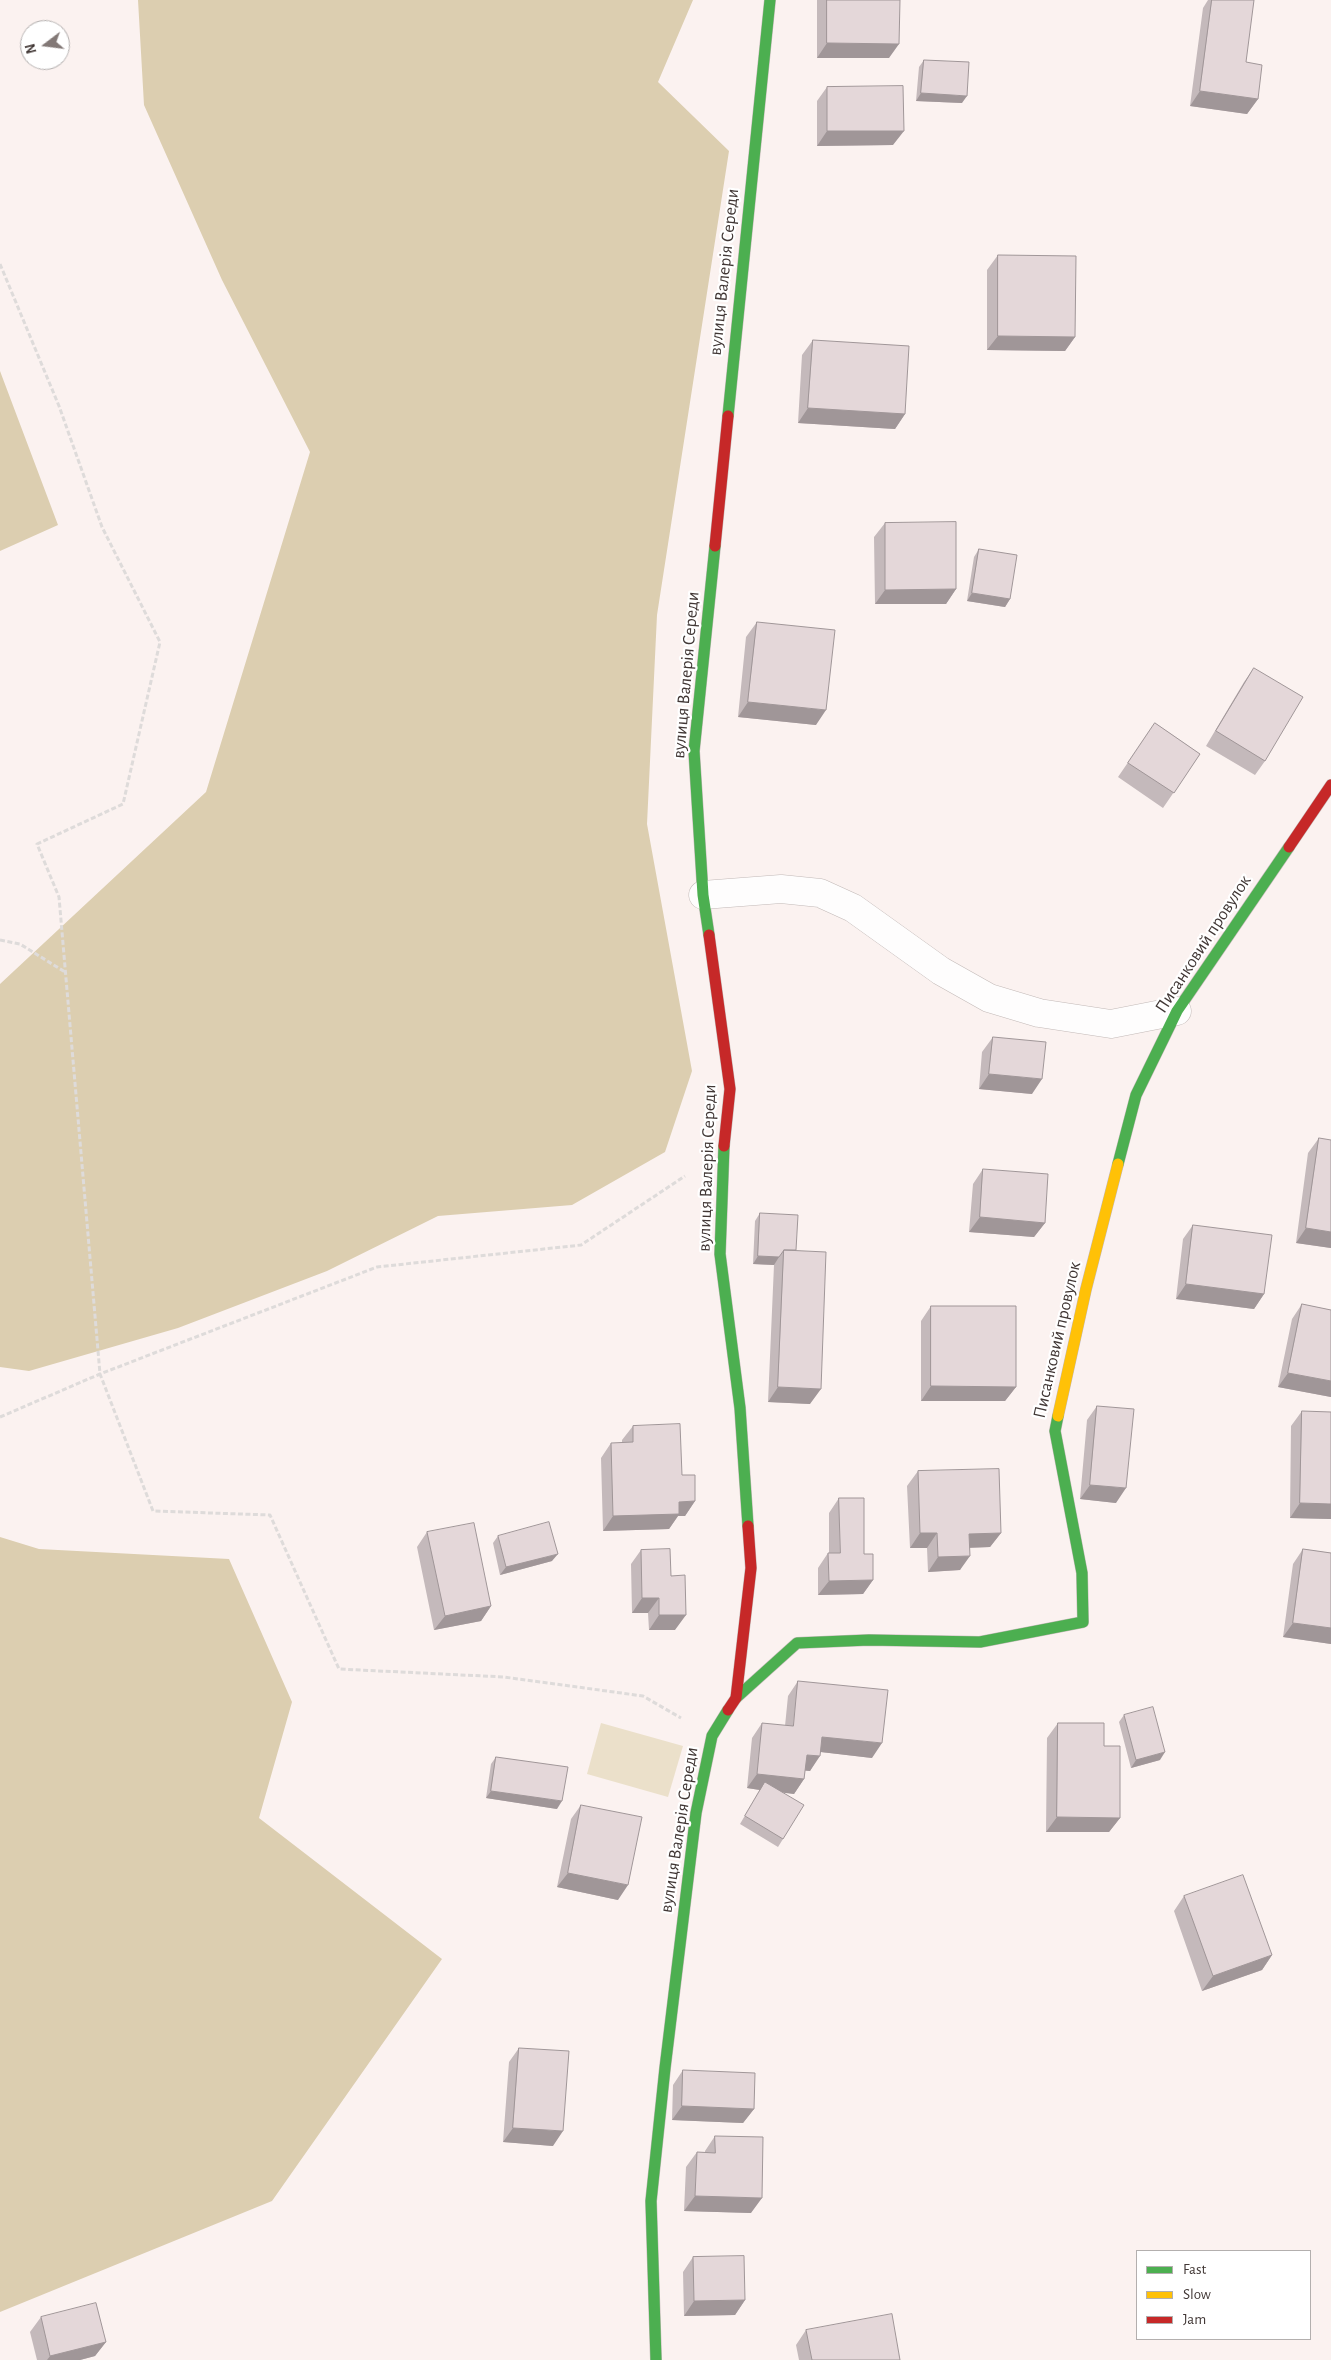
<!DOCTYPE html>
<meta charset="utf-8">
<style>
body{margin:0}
#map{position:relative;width:1331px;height:2360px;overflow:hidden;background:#fbf2f0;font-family:"Alegreya Sans",sans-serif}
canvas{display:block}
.legend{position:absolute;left:1136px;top:2250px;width:175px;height:90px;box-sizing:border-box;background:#fff;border:1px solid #b3afae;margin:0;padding:6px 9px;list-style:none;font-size:15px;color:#413735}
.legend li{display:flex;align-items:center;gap:10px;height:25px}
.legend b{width:25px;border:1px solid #b3afae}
.north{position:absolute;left:20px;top:20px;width:50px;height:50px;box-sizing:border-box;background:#fff;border:1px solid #b3afae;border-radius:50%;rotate:255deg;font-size:14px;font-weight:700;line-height:20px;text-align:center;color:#413735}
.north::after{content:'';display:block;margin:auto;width:18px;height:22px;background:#827876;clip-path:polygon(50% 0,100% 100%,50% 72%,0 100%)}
</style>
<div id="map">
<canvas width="1331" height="2360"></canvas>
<ul class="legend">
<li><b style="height:6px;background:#4caf50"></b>Fast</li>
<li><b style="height:6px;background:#ffc107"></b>Slow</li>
<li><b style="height:6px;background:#c62828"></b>Jam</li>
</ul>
<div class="north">N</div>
</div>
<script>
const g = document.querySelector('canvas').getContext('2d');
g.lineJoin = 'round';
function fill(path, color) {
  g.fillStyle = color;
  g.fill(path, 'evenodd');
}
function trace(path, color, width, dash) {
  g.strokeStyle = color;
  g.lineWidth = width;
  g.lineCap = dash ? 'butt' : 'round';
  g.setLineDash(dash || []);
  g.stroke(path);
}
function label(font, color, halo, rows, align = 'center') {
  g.font = font + ' "Alegreya Sans",sans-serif';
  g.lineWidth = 4.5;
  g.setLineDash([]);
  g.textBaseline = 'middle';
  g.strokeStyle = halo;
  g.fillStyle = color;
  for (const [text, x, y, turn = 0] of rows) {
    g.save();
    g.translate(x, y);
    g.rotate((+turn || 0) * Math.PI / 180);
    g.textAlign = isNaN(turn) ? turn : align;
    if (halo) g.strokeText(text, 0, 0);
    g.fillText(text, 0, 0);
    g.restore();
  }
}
fill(new Path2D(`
 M601 1723 683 1746 668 1797 587 1774Z`), '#ebe0ca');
fill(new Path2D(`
 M138 0H693L658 82 729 151 657 615 647 824 692 1071 665 1152 572 1205 438 1216 327 1271 178 1328 29 1371 0 1367V984L206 792 310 452 222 280 144 105Z
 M0 371 58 525 0 551Z
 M0 1537 39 1549 229 1559 292 1702 259 1818 442 1959 272 2201 0 2312Z`), '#dcceb0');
const street = new Path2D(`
 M703 895 781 889 820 893 853 908 941 971 989 998 1039 1013 1111 1024 1177 1011`);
const fast = new Path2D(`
 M728 416 770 0
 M709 935 703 895 694 751 715 546
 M724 1146 720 1254 740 1408 748 1526
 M1118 1164 1136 1095 1177 1011 1289 847
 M736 1698 797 1643 869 1640 980 1642 1083 1622 1082 1573 1055 1431 1058 1416
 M656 2360 651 2201 665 2068 696 1813 712 1736 728 1710`);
const slow = new Path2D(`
 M1058 1416 1086 1289 1118 1164`);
const jam = new Path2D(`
 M715 546 728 416
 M1289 847 1331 785
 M709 935 730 1089 724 1146
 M728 1710 736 1698 751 1568 748 1526`);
trace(street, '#c2b9b7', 29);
trace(fast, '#c2b9b7', 12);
trace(slow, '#c2b9b7', 12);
trace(jam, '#c2b9b7', 12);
trace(new Path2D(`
 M0 264 59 406 102 527 160 642 123 804 37 844 59 897 100 1374 153 1511 270 1515 339 1669 504 1677 643 1696 681 1718
 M0 940 20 944 65 972
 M0 1417 100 1374 377 1267 581 1245 685 1176`), '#dedbda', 3, [5, 2.5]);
trace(street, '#fefdfd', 28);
trace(fast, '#4caf50', 11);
trace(slow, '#ffc107', 11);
trace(jam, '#c62828', 11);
fill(new Path2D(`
 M817 0H900L889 58H817Z
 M1208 0H1212L1246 62 1258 99 1247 114 1190 106 1203 8Z
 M924 60 962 103 916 101 919 67Z
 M827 87 893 145 817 146V101Z
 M998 255 1075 337 1065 351 987 350V270Z
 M813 340 905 414 895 429 798 423 802 355Z
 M885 523 956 589 946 604H875L874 537Z
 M979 549 1010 599 1005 607 967 601 974 557Z
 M757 622 816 725 738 717 746 637Z
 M1254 668 1265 761 1255 775 1206 746 1244 682Z
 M1155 723 1200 754 1163 808 1118 777Z
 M993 1037 1032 1094 979 1089 982 1052Z
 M1319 1138 1331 1248 1296 1243 1308 1153Z
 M983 1169 1045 1223 1034 1237 969 1232 973 1184Z
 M760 1213 796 1250 810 1404 768 1402 774 1265 753 1264 755 1221Z
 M1193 1225 1264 1294 1254 1309 1176 1299 1183 1239Z
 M1302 1304 1331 1310V1397L1278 1387 1292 1319Z
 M931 1306 1016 1387 1005 1401H921V1321Z
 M1097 1406 1116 1503 1080 1499 1087 1420Z
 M1302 1411 1331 1519 1290 1518 1291 1426Z
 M633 1426 682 1475 695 1501 685 1516H678L669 1529 603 1531 601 1458 611 1443H622V1440Z
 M918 1471 1001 1533 990 1547 970 1548 960 1570 928 1572 927 1548H910L907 1486Z
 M839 1498 864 1554 873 1580 863 1594 818 1595V1568L828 1553H829V1513Z
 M427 1532 491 1606 481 1621 434 1630 417 1547Z
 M498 1536 552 1561 500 1575 493 1543Z
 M1303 1549 1331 1553V1644L1283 1637 1293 1564Z
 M641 1550 671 1576 675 1630H649L648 1613H632L631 1564Z
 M798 1681 872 1758 821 1752 810 1771 805 1770 804 1779 794 1794 783 1792V1839L778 1847 740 1824 760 1790 747 1788 752 1738 762 1723 785 1726 788 1696Z
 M1124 1715 1160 1760 1131 1768 1119 1722Z
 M1058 1723 1104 1746 1120 1818 1109 1832H1046L1047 1738Z
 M496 1757 557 1809 486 1798 491 1764Z
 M581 1805 618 1900 557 1887 571 1819Z
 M1184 1896 1272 1955 1262 1970 1202 1991 1174 1911Z
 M519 2048 553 2146 503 2142 509 2062Z
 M683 2070 754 2109 743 2123 672 2120 673 2085Z
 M715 2136 751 2213 684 2211 686 2167 697 2152H705V2151Z
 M693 2257 745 2300 735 2315 684 2316 683 2272Z
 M41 2317 106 2342 95 2356 80 2360H37L30 2332Z
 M806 2330 900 2360H799L796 2345Z`), '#c4b9bb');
fill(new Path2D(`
 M827 43 899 44 889 58H817Z
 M1200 91 1258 99 1247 114 1190 106Z
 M921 93 967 96 962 103 916 101Z
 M827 131H904L893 145 817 146Z
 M998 336 1075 337 1065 351 987 350Z
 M808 408 905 414 895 429 798 423Z
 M956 589 946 604H875L885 590Z
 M972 593 1010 599 1005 607 967 601Z
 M748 702 826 710 816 725 738 717Z
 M989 1074 1042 1079 1032 1094 979 1089Z
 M980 1217 1045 1223 1034 1237 969 1232Z
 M1306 1228 1331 1232V1248L1296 1243Z
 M758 1256 779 1257 774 1265 753 1264Z
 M1186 1284 1264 1294 1254 1309 1176 1299Z
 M1288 1373 1331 1381V1397L1278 1387Z
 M931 1386 1016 1387 1005 1401H921Z
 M778 1387 821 1389 810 1404 768 1402Z
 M1090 1485 1126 1488 1116 1503 1080 1499Z
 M695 1501 685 1516H678L669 1529 603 1531 613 1516 679 1502Z
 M1300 1503 1331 1504V1519L1290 1518Z
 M920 1533H937L927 1548H910Z
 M1001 1533 990 1547 959 1548 969 1534Z
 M558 1554 552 1561 500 1575 506 1567Z
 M970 1556 960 1570 928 1572 938 1557Z
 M873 1580 863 1594 818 1595 829 1581Z
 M642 1598H659L648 1613H632Z
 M491 1606 481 1621 434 1630 445 1616Z
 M659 1615H686L675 1630H649Z
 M1293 1623 1331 1628V1644L1283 1637Z
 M822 1737 882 1743 872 1758 812 1751Z
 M1165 1752 1160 1760 1131 1768 1136 1760Z
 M807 1755 820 1756 810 1771 796 1770Z
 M757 1774 804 1779 794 1794 760 1790 765 1782 760 1790 747 1788Z
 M491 1791 562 1801 557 1809 486 1798Z
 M1057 1817 1120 1818 1109 1832H1046Z
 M568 1873 628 1885 618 1900 557 1887Z
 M1272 1955 1262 1970 1202 1991 1213 1976Z
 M682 2106 754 2109 743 2123 672 2120Z
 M513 2128 563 2131 553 2146 503 2142Z
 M695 2196 762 2198 751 2213 684 2211Z
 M745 2300 735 2315 684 2316 694 2301Z
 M106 2342 95 2356 80 2360H47L50 2356Z`), '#a09698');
const building = new Path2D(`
 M827 0H900L899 44 827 43Z
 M1212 0H1254L1246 62 1262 65 1258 99 1200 91Z
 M924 60 969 62 967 96 921 93Z
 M903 86 904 131H827V87Z
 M998 255 1076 256 1075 337 998 336Z
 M813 340 909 346 905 414 808 408Z
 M956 522V589L885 590V523Z
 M979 549 1017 555 1010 599 972 593Z
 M757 622 835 630 826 710 748 702Z
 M1254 668 1303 697 1265 761 1216 731Z
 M1155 723 1200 754 1174 793 1128 763Z
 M993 1037 1046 1042 1042 1079 989 1074Z
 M1319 1138 1331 1140V1232L1306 1228Z
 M983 1169 1048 1174 1045 1223 980 1217Z
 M760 1213 798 1215 796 1250H784L779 1257 758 1256Z
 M1193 1225 1272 1235 1264 1294 1186 1284Z
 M784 1250 826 1252 821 1389 778 1387Z
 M1302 1304 1331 1310V1381L1288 1373Z
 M931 1306H1016V1387L931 1386Z
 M1097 1406 1134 1409 1126 1488 1090 1485Z
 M1302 1411 1331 1412V1504L1300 1503Z
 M680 1424 682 1475H695V1501L679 1502V1514L613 1516 611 1443 633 1442V1426Z
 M999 1469 1001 1533 969 1534 970 1556 938 1557 937 1533H920L918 1471Z
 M839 1498H864V1554H873V1580L829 1581 828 1553H840Z
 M549 1522 558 1554 506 1567 498 1536Z
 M474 1523 491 1606 445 1616 427 1532Z
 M670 1549 671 1576 685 1575 686 1615H659V1598H642L641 1550Z
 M1303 1549 1331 1553V1628L1293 1623Z
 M798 1681 888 1690 882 1743 822 1737 820 1756 807 1755 804 1779 757 1774 762 1723 793 1726Z
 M1153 1707 1165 1752 1136 1760 1124 1715Z
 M1058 1723H1104V1746H1120V1818L1057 1817Z
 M496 1757 568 1767 562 1801 491 1791Z
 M765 1782 804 1805 783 1839 745 1816Z
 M581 1805 642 1817 628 1885 568 1873Z
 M1243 1875 1272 1955 1213 1976 1184 1896Z
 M519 2048 569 2051 563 2131 513 2128Z
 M683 2070 755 2073 754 2109 682 2106Z
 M715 2136 763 2137 762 2198 695 2196 697 2152 715 2153Z
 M744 2256 745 2300 694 2301 693 2257Z
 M96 2303 106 2342 50 2356 41 2317Z
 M892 2314 900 2360H812L806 2330Z`);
fill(building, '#e4d7d9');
trace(building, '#a09698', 1);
label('18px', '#413735', '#fff', [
 ["вулиця Валерія Середи",724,272,-84],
 ["вулиця Валерія Середи",686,675,-85],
 ["Писанковий провулок",1203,944,-57],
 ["вулиця Валерія Середи",707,1168,-88],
 ["Писанковий провулок",1057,1340,-77],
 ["вулиця Валерія Середи",679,1830,-81]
]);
</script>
